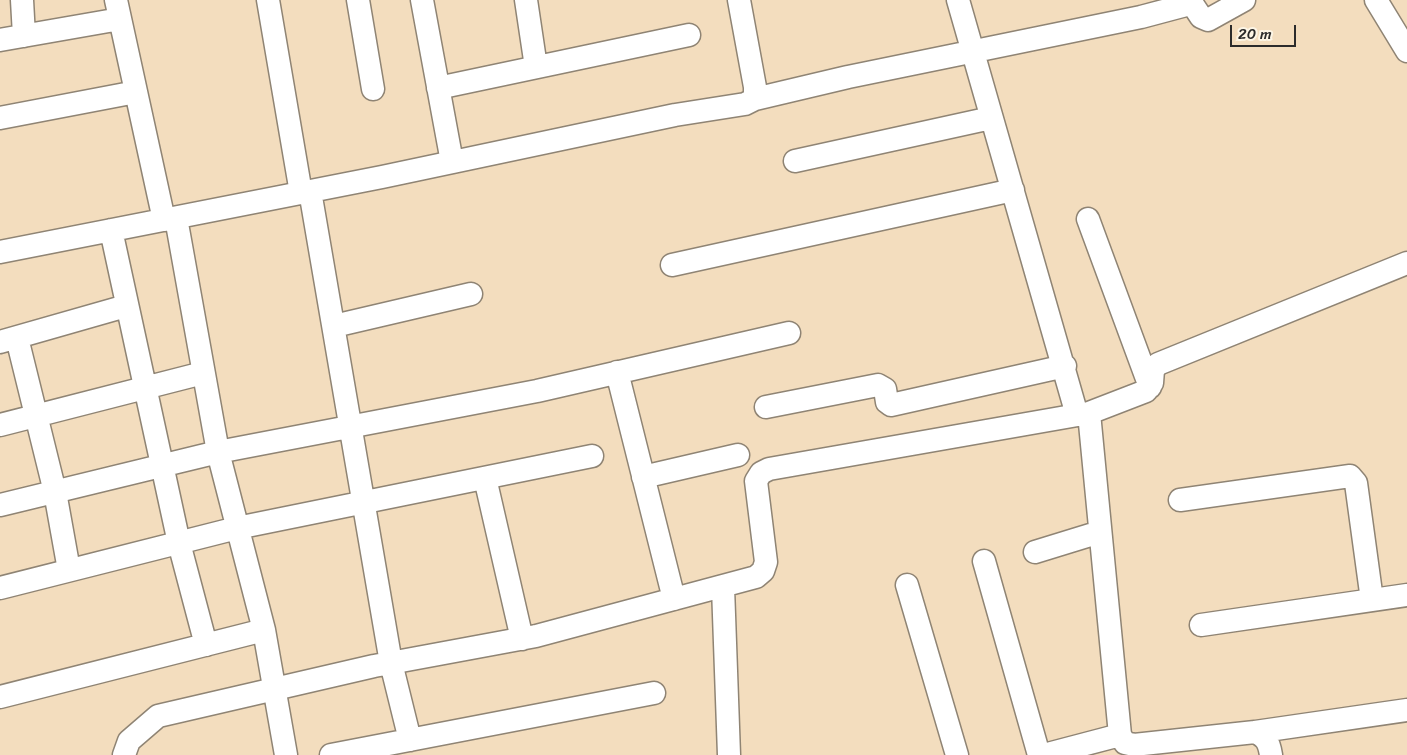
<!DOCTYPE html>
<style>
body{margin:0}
#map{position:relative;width:1407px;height:755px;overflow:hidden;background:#f3ddbe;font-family:Sriracha,sans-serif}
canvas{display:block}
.scale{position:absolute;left:1230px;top:25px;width:66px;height:22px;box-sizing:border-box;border:2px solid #2b2b2b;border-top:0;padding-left:6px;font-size:15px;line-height:18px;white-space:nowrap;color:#2b2b2b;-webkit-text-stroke:4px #fcf5e5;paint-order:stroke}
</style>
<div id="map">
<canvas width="1407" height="755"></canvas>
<div class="scale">20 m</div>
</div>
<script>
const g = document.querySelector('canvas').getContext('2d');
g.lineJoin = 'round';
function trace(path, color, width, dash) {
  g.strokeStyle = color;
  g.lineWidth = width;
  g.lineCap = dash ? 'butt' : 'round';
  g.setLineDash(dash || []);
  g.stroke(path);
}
const minor = new Path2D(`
 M22 0 24 36
 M116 0 164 220
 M268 0 301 193
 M358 0 373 89
 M422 0 452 162
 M526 0 536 67
 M739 0 755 87V99
 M958 0 1077 415
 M1376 0 1407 51
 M0 40 120 19
 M438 88 689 35
 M0 118 136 92
 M795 161 991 118
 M310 191 391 663 410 740
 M176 218 218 452 264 630 286 755
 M1088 219 1150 387
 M111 230 179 543 206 645
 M0 252 382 177 675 115 745 104 755 99 848 77 1141 17 1186 5H1193L1201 17 1208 20 1244 0
 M672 265 1013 190
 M334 326 471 294
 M17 338 55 492 69 570
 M0 342 126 306
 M617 372 674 599
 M766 407 878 385 885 389 887 402 891 405 1065 366
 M1089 413 1120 735 1125 743 1134 745 1255 732C1266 737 1269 742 1271 755
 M0 425 203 373
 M643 477 738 455
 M485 478 522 639
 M1180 500 1350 476 1356 483 1372 600
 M0 505 218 452 537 391 789 333
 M1035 552 1100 532
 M984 561 1039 755
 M907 585 957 755
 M723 587 729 755
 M0 588 237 528 592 456
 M1201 625 1407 595
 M0 697 264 630
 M1255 732 1407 710
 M124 755 129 741 158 716 374 666 536 636 756 577 763 571 766 562 756 481 761 473 769 469 1089 413 1146 391 1152 383 1153 370 1158 364 1407 263
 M331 755 654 693
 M1044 755 1120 735`);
trace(minor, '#8f8474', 25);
trace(minor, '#fff', 22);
</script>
